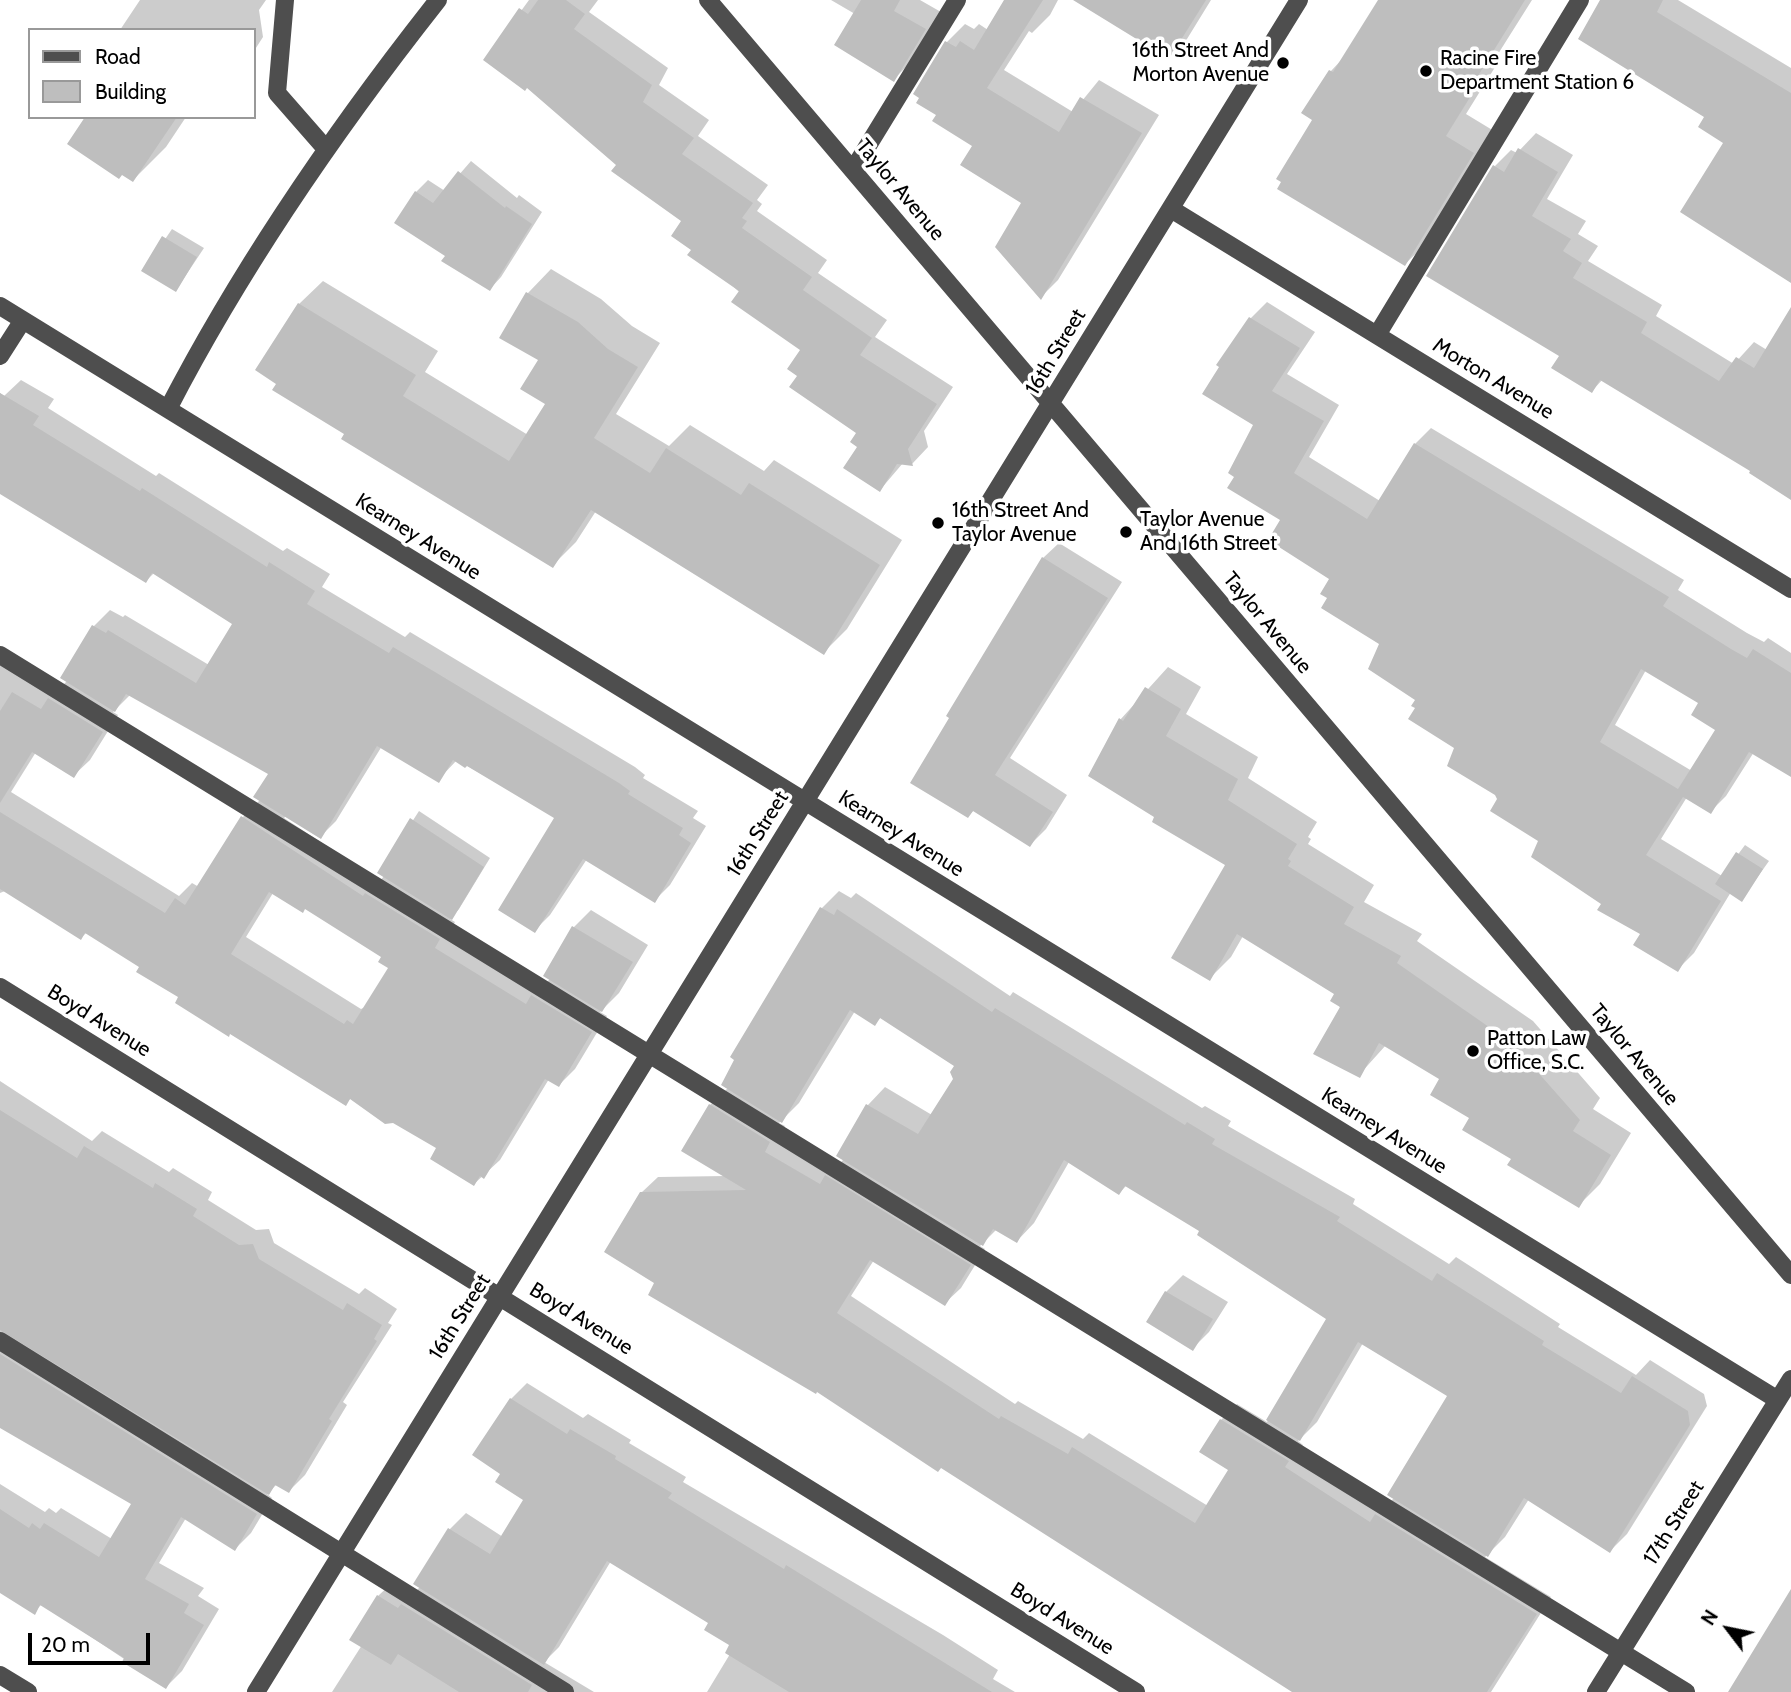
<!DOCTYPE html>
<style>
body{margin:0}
#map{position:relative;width:1791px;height:1692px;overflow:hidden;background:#fff;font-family:Cabin,sans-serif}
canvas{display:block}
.legend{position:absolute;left:28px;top:28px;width:228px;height:91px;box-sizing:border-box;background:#fff;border:2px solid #999;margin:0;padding:9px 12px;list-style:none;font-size:21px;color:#000}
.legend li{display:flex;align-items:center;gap:14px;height:35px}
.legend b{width:35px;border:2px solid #999}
.north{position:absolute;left:1693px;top:1594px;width:70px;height:70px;-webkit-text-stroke:5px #fff;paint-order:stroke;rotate:302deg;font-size:19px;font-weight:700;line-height:28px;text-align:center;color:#000}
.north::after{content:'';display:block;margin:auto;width:24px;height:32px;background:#000;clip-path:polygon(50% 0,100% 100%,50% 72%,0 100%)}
.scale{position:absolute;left:28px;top:1633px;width:122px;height:32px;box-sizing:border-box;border:4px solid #000;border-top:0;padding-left:9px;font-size:21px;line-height:24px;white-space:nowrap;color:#000;-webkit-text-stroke:5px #fff;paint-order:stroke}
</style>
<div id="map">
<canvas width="1791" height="1692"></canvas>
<ul class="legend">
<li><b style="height:9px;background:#4e4e4e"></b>Road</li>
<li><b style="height:19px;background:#bebebe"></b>Building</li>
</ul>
<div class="north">N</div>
<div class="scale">20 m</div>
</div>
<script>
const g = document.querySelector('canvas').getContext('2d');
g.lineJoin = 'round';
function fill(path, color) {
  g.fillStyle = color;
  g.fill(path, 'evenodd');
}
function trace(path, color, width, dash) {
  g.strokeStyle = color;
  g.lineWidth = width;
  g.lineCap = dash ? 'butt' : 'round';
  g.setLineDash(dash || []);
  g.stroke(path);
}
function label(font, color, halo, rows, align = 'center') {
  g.font = font + ' Cabin,sans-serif';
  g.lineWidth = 7;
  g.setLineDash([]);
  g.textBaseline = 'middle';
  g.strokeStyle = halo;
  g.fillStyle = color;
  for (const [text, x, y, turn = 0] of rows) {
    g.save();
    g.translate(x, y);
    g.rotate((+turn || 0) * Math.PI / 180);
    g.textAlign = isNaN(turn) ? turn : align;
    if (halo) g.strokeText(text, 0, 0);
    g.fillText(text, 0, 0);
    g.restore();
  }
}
fill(new Path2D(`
 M140 0H266L259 10 263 37 254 51V30H120Z
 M529 0H598L589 12 668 68 659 85 709 120 698 136 768 185 757 200 762 204 757 211 827 260 818 273 887 320 875 337 953 387 924 431 928 447 912 464 903 463 880 490 860 446 858 432 799 375 802 349 693 250 684 220 527 86 486 59Z
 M831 0H920L941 12 910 63 893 80 855 14Z
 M1006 0H1058L1050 15 1032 33 1029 31 1004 70 1073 112 1099 80 1159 115 1058 280 1041 297 1024 202 975 145 938 114 947 42 965 24 974 29 979 24 988 30Z
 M1076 0H1211L1187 39 1169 57Z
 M1380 0H1532L1493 62 1497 64 1466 114 1494 131 1427 243 1405 264 1315 119 1304 112 1331 71 1345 56Z
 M1602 0H1678L1791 68V260L1726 142 1707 116Z
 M87 117H186L166 147 133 180Z
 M1536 133 1573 155 1547 199 1586 221 1578 234 1598 246 1588 261 1662 305 1656 316 1734 364 1754 342 1767 350 1791 310V487L1753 470 1603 379 1592 391 1561 355 1495 166 1511 150 1517 153Z
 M471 161 517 198 519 195 542 212 501 277 490 289 447 255 416 192 428 180 445 191Z
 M172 229 204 248 176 290 144 270Z
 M551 269 601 299 632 326 660 343 616 414 669 446 690 425 764 471 774 460 902 540 847 629 823 653 596 511 576 542 553 565 346 434 279 383 299 304 323 281 438 351 425 372 528 435 547 404 540 359 502 337 528 293Z
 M1267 302 1315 332 1287 374 1339 405 1309 457 1380 501 1415 444 1431 428 1684 580 1678 590 1747 633 1764 642 1768 638 1791 653V775L1754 752 1726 796 1710 812 1687 797 1661 839 1722 876 1745 845 1769 861 1742 899 1731 892 1694 953 1678 969 1643 934 1603 903 1499 799 1457 748 1417 708 1418 699 1381 644 1329 598 1332 578 1283 520 1236 476 1255 425 1218 365 1251 318ZM1646 670 1700 703 1718 729 1692 771 1615 725Z
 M21 380 54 399 48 408 156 476 159 473 283 551 287 548 330 574 322 587 405 637 410 632 635 767 645 775 643 778 698 811 693 818 706 826 670 885 654 901 587 859 550 915 534 931 556 817 457 760 438 780 382 746 336 821 320 837 286 816 284 818 380 881 384 876 379 873 419 811 490 858 459 909 450 919 455 922 450 931 541 988 551 978 545 975 574 927 591 910 648 945 619 993 600 1012 607 1016 575 1069 559 1085 549 1079 500 1160 474 1184 438 1147 351 1098 346 1103 87 932 81 938 5 891 0 893V658L56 692 67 681 62 678 94 626 110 610 123 617 125 615 209 665 235 623 154 573 146 581 0 492V393L4 396ZM131 694 270 773 260 800 242 818 199 887 192 883 179 896 11 792 36 752 73 776 90 760 118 715 113 712ZM273 893 306 907 383 956 391 968 367 1006 361 1009 246 937Z
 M1059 543 1122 582 1010 758 1067 795 1046 829 1030 845 974 810 968 816 1043 558Z
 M1168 667 1201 687 1186 714 1258 757 1248 778 1317 822 1308 837 1311 839 1308 844 1374 885 1364 902 1422 934 1417 941 1533 1021 1600 1098 1593 1109 1631 1133 1600 1184 1578 1206 1513 1159 1472 1118 1442 1079 1386 1045 1359 1075 1336 994 1243 936 1231 957 1210 978 1228 865 1157 817 1120 720Z
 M839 891 851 898 856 893 1010 996 1013 992 1202 1108 1205 1106 1231 1121 1228 1126 1355 1199 1353 1204 1449 1264 1456 1257 1560 1324 1558 1327 1636 1375 1650 1360 1704 1394 1707 1406 1627 1534 1610 1551 1529 1499 1505 1537 1485 1557 1551 1597 1491 1692H1296L656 1283 641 1193 658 1177 725 1176 710 1105 728 1088 737 1059 732 1057 822 908ZM855 1011 875 1024 881 1017 956 1066 955 1079 932 1115 885 1087 868 1105 838 1155 844 1159 835 1168 780 1135 785 1126 779 1123 799 1103ZM1069 1162 1119 1193 1127 1185 1202 1230 1328 1318 1267 1422 1237 1404 1221 1420 1201 1452 1230 1470 1208 1506 1089 1433 1083 1439 1018 1401 1015 1404 851 1296 874 1260 945 1303 961 1288 985 1249 980 1246 997 1229 1017 1241 1034 1223ZM1363 1343 1450 1395 1395 1497 1386 1506 1300 1450 1303 1445 1298 1441 1317 1422Z
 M0 1081 92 1141 102 1131 169 1172 173 1168 212 1192 208 1200 256 1230 269 1229 274 1243 359 1294 365 1288 397 1309 388 1323 392 1325 343 1402 347 1405 305 1475 289 1491 277 1484 267 1494 272 1498 251 1533 235 1549 186 1518 159 1563 204 1588 198 1596 219 1609 182 1671 166 1687 42 1604 34 1612 0 1592V1484L45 1512 49 1508 56 1513 61 1508 112 1539 133 1503 0 1417Z
 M1183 1275 1228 1302 1209 1332 1192 1349 1166 1292Z
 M527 1383 583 1418 588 1414 631 1440 629 1443 686 1477 683 1482 943 1635 998 1670 993 1679 1015 1692H707L730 1654 732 1644 710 1622 611 1561 559 1647 544 1662 594 1692H332L362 1645 378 1596 396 1579 416 1591 420 1587 416 1584 450 1529 466 1513 503 1537 526 1499 502 1473 511 1399Z`), '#0003');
fill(new Path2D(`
 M538 0H566L585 14 574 29 652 85 643 102 694 138 682 154 753 203 742 218 747 221 742 228 812 277 803 290 872 338 860 355 937 404 908 449 913 466 897 464 880 492 843 468 857 447 850 442 856 433 789 387 797 376 787 369 800 350 731 302 739 291 687 255 691 250 671 236 681 221 611 171 616 165 527 88 525 91 483 60 519 8 528 14Z
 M861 0H900L894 11 926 29 894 82 834 45Z
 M1004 0H1043L987 88 1059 132 1080 97 1142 133 1041 300 995 247 1021 203 960 165 972 146 932 121 936 115 916 103 919 98 913 94 945 41 956 47 960 41 974 50Z
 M1073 0H1206L1169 59Z
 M1378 0H1525L1473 84 1477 86 1446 136 1474 153 1405 266 1277 189 1281 182 1276 179 1312 120 1301 113 1329 70 1333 72Z
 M1600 0H1663L1657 12 1791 93V283L1680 212 1723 143 1698 127 1704 117 1578 39Z
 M85 117H177L133 182 122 175 119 179 67 144Z
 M1518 148 1558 172 1532 216 1571 239 1563 251 1582 263 1573 278 1647 322 1641 333 1719 381 1736 357 1754 368 1791 307V500L1749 473 1750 471 1600 380 1592 393 1551 368 1559 356 1426 276 1493 165 1504 172Z
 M458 171 505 208 506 206 532 224 490 291 441 261 445 256 394 223 415 191 433 203Z
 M162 236 197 257 176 292 141 271Z
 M526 292 578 322 608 349 638 367 594 438 650 473 666 448 741 495 749 483 880 565 824 655 591 510 553 568 341 439 344 434 272 390 276 384 255 370 298 303 416 375 403 396 509 461 545 404 520 389 538 360 499 338Z
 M1249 317 1300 348 1272 391 1324 421 1294 473 1367 519 1414 443 1669 597 1663 606 1731 649 1747 658 1753 649 1791 673V777L1749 752 1711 814 1683 797 1646 855 1721 901 1678 972 1633 945 1640 934 1597 910 1601 904 1531 857 1538 841 1490 811 1497 799 1495 795 1447 766 1454 748 1408 719 1415 708 1411 706 1415 700 1368 669 1379 644 1321 608 1327 598 1320 594 1329 579 1268 540 1280 520 1227 488 1234 477 1228 473 1253 425 1202 394 1219 367 1216 365ZM1641 669 1698 703 1691 715 1715 730 1678 789 1600 742Z
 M0 393 39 416 33 425 140 491 142 488 267 567 269 562 315 591 307 604 389 653 393 647 435 672 619 783 630 791 628 794 683 828 679 835 691 843 655 903 583 859 535 933 498 910 554 818 467 766 465 768 453 760 439 783 377 746 321 839 253 797 268 774 126 694 115 712 60 678 92 625 106 633 108 630 196 683 232 624 152 573 146 583 0 494Z
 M1042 557 1108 598 995 775 1053 812 1030 847 973 811 968 818 910 783 949 718 946 716Z
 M1145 687 1181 709 1166 736 1238 779 1228 800 1297 844 1288 859 1291 861 1288 866 1354 907 1344 924 1401 956 1397 963 1512 1043 1580 1120 1573 1131 1611 1155 1579 1208 1507 1165 1511 1159 1462 1130 1469 1118 1430 1095 1439 1079 1379 1043 1360 1078 1313 1054 1340 1007 1330 1001 1334 994 1237 934 1210 981 1171 958 1225 865 1152 822 1154 817 1088 776 1119 718 1123 721Z
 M12 692 41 709 48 698 103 732 74 778 32 752 0 803V711Z
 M0 812 165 913 175 898 185 905 241 816 363 896 365 893 440 939 435 948 526 1004 531 995 592 1032 559 1087 545 1079 484 1179 480 1176 474 1186 430 1159 436 1148 393 1123 385 1124 350 1099 346 1106 230 1034 229 1037 175 1003 178 997 136 972 139 967 85 933 81 940 0 889ZM269 892 303 913 305 909 381 957 378 962 388 968 353 1024 347 1020 344 1024 231 954Z
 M410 818 484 867 452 920 377 873Z
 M1736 852 1763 869 1742 902 1715 884Z
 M820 907 834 915 837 909 992 1012 995 1008 1185 1125 1187 1122 1215 1139 1212 1144 1340 1217 1337 1221 1432 1281 1437 1273 1544 1341 1542 1345 1621 1393 1632 1376 1688 1411 1690 1425 1610 1553 1524 1498 1488 1557 1387 1495 1447 1396 1358 1342 1300 1441 1266 1420 1326 1319 1197 1235 1199 1231 1125 1186 1119 1195 1064 1160 1017 1243 993 1229 983 1246 836 1156 866 1104 918 1134 953 1079 950 1072 954 1066 880 1018 875 1026 850 1010 782 1123 721 1085 734 1060 730 1057Z
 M572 926 633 962 602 1012 543 976Z
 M709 1104 770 1142 765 1152 820 1184 825 1175 971 1265 945 1306 870 1260 837 1313 999 1419 1001 1416 1068 1454 1072 1447 1195 1523 1228 1470 1199 1452 1220 1419 1289 1461 1285 1467 1370 1522 1375 1514 1537 1614 1487 1692H1292L941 1468 938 1472 817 1392 816 1394 648 1295 654 1283 604 1252 640 1192 746 1190 681 1151Z
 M0 1110 77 1158 84 1146 153 1188 155 1183 197 1209 193 1216 239 1245 253 1244 259 1259 343 1310 347 1303 382 1325 374 1339 377 1341 329 1419 332 1421 289 1493 275 1485 269 1495 0 1330Z
 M1165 1291 1213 1319 1193 1351 1146 1322Z
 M0 1354 257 1514 235 1551 181 1517 145 1579 189 1604 184 1613 204 1625 166 1689 122 1662 124 1658 40 1605 35 1615 0 1593V1509L29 1528 32 1523 40 1529 44 1523 99 1557 131 1504 0 1428Z
 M510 1398 567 1434 570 1429 616 1456 615 1459 672 1493 668 1498 784 1569 786 1565 992 1692H789L725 1653 729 1645 704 1630 708 1623 607 1561 544 1665 413 1584 448 1528 490 1554 523 1500 495 1482 500 1474 472 1455Z
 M1791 1589V1692H1728Z
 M377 1595 398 1608 401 1604 532 1685 528 1692H459L398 1654 391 1665 349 1640Z`), '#bebebe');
trace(new Path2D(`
 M285 0 277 93 326 149
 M708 0 1791 1275
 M853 170 957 0
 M1171 209 1791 589
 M0 306 1778 1400
 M1377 335 1580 0
 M0 356 23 320
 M168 409C243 264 337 128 438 0
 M0 655 1686 1692
 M0 987 1136 1692
 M0 1341 565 1692
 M0 1675 28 1692
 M256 1692 1299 0
 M1596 1692 1791 1379`), '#4e4e4e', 18);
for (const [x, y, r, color] of [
 [1283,63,7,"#000"],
 [1426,71,7,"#000"],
 [938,523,7,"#000"],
 [1126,532,7,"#000"],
 [1473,1051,7,"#000"]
]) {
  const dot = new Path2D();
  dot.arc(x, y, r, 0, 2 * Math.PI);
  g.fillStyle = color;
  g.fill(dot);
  trace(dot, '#fff', 2.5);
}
label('21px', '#000', '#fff', [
 ["16th Street And",1269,51,"right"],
 ["Morton Avenue",1269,75,"right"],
 ["Racine Fire",1440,59],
 ["Department Station 6",1440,83],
 ["16th Street And",952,511],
 ["Taylor Avenue",952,535],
 ["Taylor Avenue",1140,520],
 ["And 16th Street",1140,544],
 ["Patton Law",1487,1039],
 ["Office, S.C.",1487,1063]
], 'left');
label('21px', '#000', '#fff', [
 ["Taylor Avenue",900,190,50],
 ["16th Street",1056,352,-59],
 ["Morton Avenue",1493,379,31],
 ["Kearney Avenue",418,537,32],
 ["Taylor Avenue",1267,623,50],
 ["16th Street",758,834,-58],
 ["Kearney Avenue",901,834,32],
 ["Boyd Avenue",99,1021,32],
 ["Taylor Avenue",1634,1055,50],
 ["Kearney Avenue",1384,1131,32],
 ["16th Street",460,1317,-58],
 ["Boyd Avenue",581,1319,32],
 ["17th Street",1674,1523,-58],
 ["Boyd Avenue",1062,1619,32]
]);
</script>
